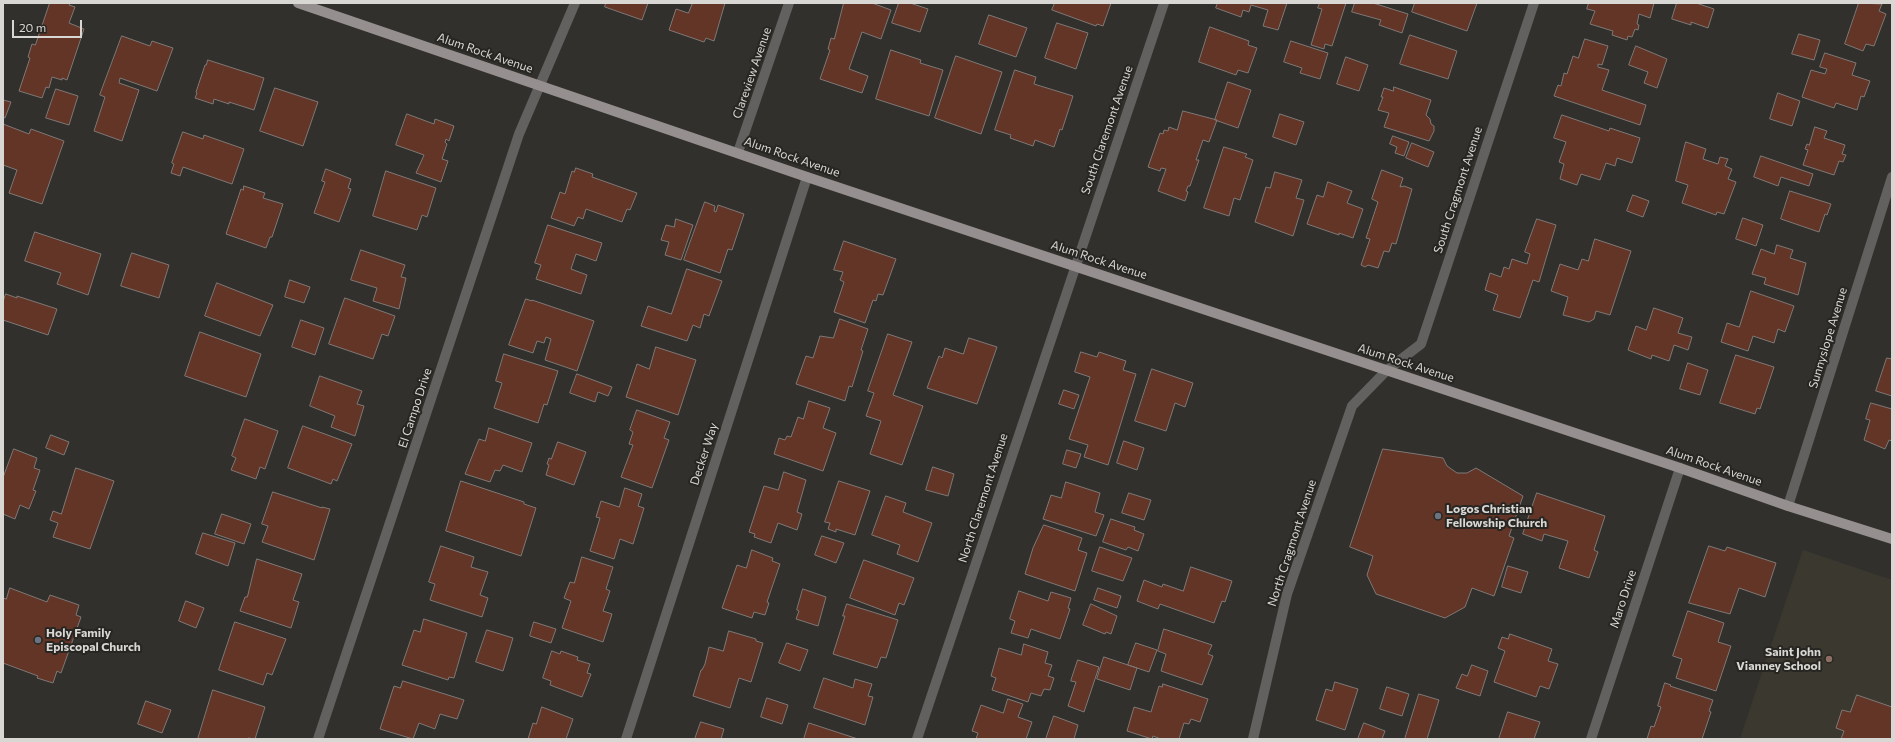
<!DOCTYPE html>
<style>
body{margin:0}
#map{position:relative;width:1895px;height:742px;overflow:hidden;background:#31302c;font-family:Commissioner,sans-serif}
canvas{display:block}
.frame{position:absolute;inset:0;border:4px solid #d8d7d4;pointer-events:none}
.scale{position:absolute;left:12px;top:20px;width:70px;height:18px;box-sizing:border-box;border:2px solid #d8d7d4;border-top:0;padding-left:5px;font-size:12px;line-height:14px;white-space:nowrap;color:#d8d7d4;-webkit-text-stroke:3px #272622;paint-order:stroke}
</style>
<div id="map">
<canvas width="1895" height="742"></canvas>
<div class="frame"></div>
<div class="scale">20 m</div>
</div>
<script>
const g = document.querySelector('canvas').getContext('2d');
g.lineJoin = 'round';
function fill(path, color) {
  g.fillStyle = color;
  g.fill(path, 'evenodd');
}
function trace(path, color, width, dash) {
  g.strokeStyle = color;
  g.lineWidth = width;
  g.lineCap = dash ? 'butt' : 'round';
  g.setLineDash(dash || []);
  g.stroke(path);
}
function label(font, color, halo, rows, align = 'center') {
  g.font = font + ' Commissioner,sans-serif';
  g.lineWidth = 4;
  g.setLineDash([]);
  g.textBaseline = 'middle';
  g.strokeStyle = halo;
  g.fillStyle = color;
  for (const [text, x, y, turn = 0] of rows) {
    g.save();
    g.translate(x, y);
    g.rotate((+turn || 0) * Math.PI / 180);
    g.textAlign = isNaN(turn) ? turn : align;
    if (halo) g.strokeText(text, 0, 0);
    g.fillText(text, 0, 0);
    g.restore();
  }
}
fill(new Path2D(`
 M1803 550 1892 580V739H1740Z`), '#3b392f');
const building = new Path2D(`
 M50 3H70L69 5 75 7 69 23 84 29 67 80 62 78V80L52 77 49 88 46 87 42 98 19 91 30 58 28 57 32 44 35 45Z
 M606 3H648L642 20 605 7Z
 M693 3H725L714 41 706 38 704 42 669 30 676 9 688 13Z
 M844 3H872L891 10 881 39 862 32 849 69 868 76 862 93 820 79 830 50 828 49 831 38 834 39Z
 M899 3H910L928 9 920 32 892 23Z
 M1055 3H1111L1103 26 1097 24 1096 26 1052 10Z
 M1218 3H1287L1278 30 1263 26 1268 10 1251 5 1249 12 1243 10 1241 17 1216 8Z
 M1320 3H1346L1332 46 1325 44 1324 49 1311 45 1322 9 1318 8Z
 M1355 3H1373L1408 14 1402 33 1379 25 1381 20 1352 12Z
 M1415 3H1477L1467 31 1412 12Z
 M1589 3H1654L1650 18 1639 14 1637 24 1639 25 1638 30 1635 29 1632 37 1628 36 1627 40 1612 35 1613 31 1590 24 1595 11 1587 9Z
 M1677 3H1696L1714 9 1708 28 1691 22V25L1672 19Z
 M1859 3 1882 4 1879 11 1886 14 1874 46 1866 44 1863 51 1845 44Z
 M989 15 1027 28 1016 57 979 44Z
 M1057 23 1088 33 1076 69 1045 58Z
 M1210 27 1249 41 1248 45 1257 48 1248 73 1238 70 1236 75 1199 62Z
 M1799 34 1820 40 1814 60 1792 54Z
 M1410 35 1457 51 1448 79 1400 64Z
 M122 36 150 46 152 41 173 48 157 91 120 78 119 83 139 90 122 141 94 131 105 97 100 95Z
 M1585 39 1608 46 1602 65 1598 64V67L1609 70 1602 90 1646 105 1640 125 1554 96 1558 85 1561 86 1564 73 1567 74 1573 56 1578 58Z
 M1291 41 1328 53 1320 79 1300 73 1302 68 1284 62Z
 M1636 46 1667 59 1657 88 1644 83 1648 72 1629 65Z
 M891 50 921 60 920 63 943 70 929 116 876 99Z
 M1825 53 1856 63 1852 75 1870 81 1864 97 1861 96 1857 110 1836 103 1834 108 1802 97 1811 70 1825 74 1827 69 1820 67Z
 M956 56 1002 72 981 134 935 118Z
 M1346 57 1368 65 1359 91 1337 84Z
 M208 60 264 78 254 110 229 102V104L214 99 213 104 195 98 197 93 196 92 205 65H206Z
 M1015 70 1036 77 1034 84 1073 96 1062 130 1060 129 1054 147 1035 140 1033 146 1010 138 1011 135 995 130Z
 M1228 82 1251 90 1238 128 1215 120Z
 M1394 87 1431 100 1426 115 1430 119 1431 124 1434 126V131L1429 141 1384 127 1389 113 1378 110 1383 97H1381L1384 88 1393 91Z
 M275 88 318 102 303 146 260 131Z
 M56 89 78 96 69 125 46 118Z
 M1778 93 1800 101 1792 126 1770 119Z
 M3 100 11 102 5 118 3 117Z
 M1183 111 1217 120 1209 142 1203 140 1196 160H1199L1190 186H1188L1186 191 1188 192 1185 201 1158 191 1166 169 1161 168 1160 171 1148 167 1160 133 1163 134 1164 130 1168 131 1169 127 1177 130Z
 M407 114 434 124 435 119 454 126 449 141 446 139 445 142 447 144 442 159 448 161 441 182 416 173 424 155 396 145Z
 M1280 114 1304 122 1296 145 1273 137Z
 M1562 115 1609 131 1610 128 1640 138 1632 163 1617 158 1615 166 1606 163 1600 180 1581 174 1577 185 1560 179 1564 164 1559 162 1566 142 1554 138Z
 M3 124 29 134 31 129 64 141 42 204 9 193 17 170 3 165Z
 M1815 127 1827 131 1824 138 1845 145 1842 154 1846 155 1843 162 1839 161 1834 175 1803 165 1808 150 1805 149 1807 144 1809 145Z
 M183 132 203 139 204 135 244 149 232 184 183 167 180 176 171 173 174 164 172 163Z
 M1393 136 1409 142 1404 156 1395 153 1397 147 1390 144Z
 M1686 142 1706 149 1703 159 1718 164 1720 157 1728 159 1725 166 1732 169 1728 179 1736 182 1724 214 1717 212 1716 215 1682 203 1688 185 1676 181Z
 M1412 143 1434 152 1428 167 1406 158Z
 M1224 147 1247 154 1245 157 1253 160 1240 200 1234 198 1229 216 1204 208Z
 M1761 156 1813 174 1809 186 1781 177 1778 186 1754 177Z
 M576 168 593 174 592 177 637 193 630 210 627 209 622 222 586 209 583 219 578 217 574 226 551 218 560 192 565 194 572 171 574 172Z
 M326 169 351 179 348 188 351 189 339 222 314 213 325 182 322 181Z
 M1382 170 1403 178 1400 187 1404 186 1412 189 1396 244 1392 243 1389 252 1384 251 1378 268 1368 265 1365 267 1361 265 1370 239 1366 238 1378 202 1372 199Z
 M386 171 436 188 427 217 422 215 417 230 373 216Z
 M1275 172 1302 180 1296 198 1304 200 1293 236 1255 222 1266 187 1270 188Z
 M1328 182 1352 191 1347 203 1363 209 1353 238 1339 233V235L1307 224 1317 195 1323 197Z
 M244 186 265 193 263 198 283 204 272 237H270L266 248 226 234 241 189 243 190Z
 M1790 191 1831 204 1827 215 1825 214 1819 232 1781 219Z
 M1633 195 1649 201 1643 217 1627 211Z
 M705 202 715 206 714 211 716 212 718 205 744 214 732 250 728 249 720 273 684 260Z
 M1743 218 1763 225 1756 246 1736 239Z
 M676 219 693 225 681 260 665 255 669 242 661 240 666 225 674 227Z
 M1537 219 1556 225 1539 282 1533 280 1520 318 1493 310 1498 295 1485 290 1490 273 1501 277 1504 267 1509 269 1512 259 1527 264 1530 254 1525 252Z
 M548 225 602 243 596 261 576 254 571 269 587 275 581 294 536 279 541 265 535 263Z
 M35 232 101 254 88 295 57 284 61 273 25 261Z
 M1595 239 1631 251 1610 315 1596 311 1594 319 1589 322 1563 315 1568 297 1551 291 1560 264 1578 270 1582 259 1588 261Z
 M844 241 896 259 883 295 878 294 876 301 873 300 865 323 834 312 844 282 840 280 843 272 834 270Z
 M1777 245 1793 250 1790 258 1806 263 1798 295 1764 284 1766 278 1752 274 1761 249 1774 254Z
 M361 250 405 265 401 277 406 278 399 309 373 301 377 288 351 280Z
 M132 253 169 265 159 298 121 286Z
 M687 269 722 281 709 316 704 314 700 328 693 325 687 341 641 326 648 306 671 314Z
 M290 280 310 287 304 303 285 297Z
 M217 283 273 305 260 336 205 316Z
 M1751 291 1794 306 1785 332 1778 329 1774 343 1753 336 1748 351 1721 342 1727 323 1739 327Z
 M6 294 17 298V296L57 309 48 335 3 320V302Z
 M345 298 395 316 388 336 382 334 373 359 329 344Z
 M526 299 532 301V300L594 321 577 371 545 360 551 339 546 337 544 343 537 341 533 353 509 345Z
 M1654 308 1683 318 1678 333 1692 337 1688 350 1674 345 1669 361 1652 355 1651 359 1628 350 1636 326 1646 330Z
 M840 319 868 329 861 350 863 351 852 387 849 386 845 401 796 384 806 356 813 358 820 336 833 338Z
 M301 320 324 328 315 355 292 347Z
 M200 332 261 354 246 397 185 376Z
 M888 334 912 342 893 395 923 406 902 465 870 454 881 421 866 416 874 393 868 391Z
 M969 338 997 347 977 404 927 388 939 356 942 358 945 348 963 354Z
 M656 347 696 360 678 415 626 397 637 364 649 369Z
 M1081 352 1097 357 1099 352 1126 361 1123 370 1136 374 1108 465 1084 457 1088 445 1069 439 1090 377 1075 372Z
 M504 354 558 371 547 405 544 404 538 423 494 408 502 383 496 381Z
 M1736 355 1774 367 1760 409 1757 408 1755 414 1720 403Z
 M1887 358 1892 359V396L1876 391Z
 M1688 363 1708 370 1700 395 1680 389Z
 M1152 369 1193 383 1185 407 1175 403 1166 431 1135 421Z
 M577 374 612 387 608 396 598 392 595 402 570 393Z
 M320 376 362 391 357 404 364 406 355 436 331 427 335 416 310 406Z
 M1064 390 1079 395 1074 409 1059 404Z
 M809 401 830 408 823 428 836 433 823 471 774 454 779 438 785 440 787 436 791 437 798 417 803 419Z
 M1871 403 1892 409V441L1889 440 1885 449 1864 440 1870 420 1866 419Z
 M637 410 670 422 664 438 669 440 652 488 621 477 633 445 629 444 633 432 630 430Z
 M245 419 278 431 265 469 260 467 256 479 231 470 236 458 232 456Z
 M303 426 352 444 337 481 333 479 331 484 288 468Z
 M489 428 532 443 522 472 503 465 500 471 495 470 490 482 465 474 479 439 485 441Z
 M51 435 69 442 64 455 46 448Z
 M1124 441 1144 448 1137 470 1117 463Z
 M558 442 586 452 574 485 546 475 549 465 547 464 549 458 551 459Z
 M14 449 37 458 34 468 40 470 33 490 36 491 29 509 20 505 15 519 3 514V478Z
 M1383 449 1443 458 1447 466 1457 473H1467L1476 468 1523 496 1509 536 1514 538 1494 596 1472 588 1465 607 1445 618 1376 594 1367 575 1373 556 1350 547Z
 M1067 450 1081 454 1076 468 1063 464Z
 M933 467 954 474 948 496 926 490Z
 M76 468 114 481 90 549 53 537 58 523 50 520 53 511 61 514Z
 M784 472 806 480 797 512 802 514 797 530 778 523 771 543 754 537 755 534 749 532 764 486 778 490Z
 M461 481 524 502V504L536 508 521 556 446 531Z
 M839 481 870 491 855 535 836 529V532L828 529 830 523 825 522Z
 M1066 482 1100 493 1095 512 1104 515 1096 536 1043 519 1051 495 1061 498Z
 M625 488 642 494 638 506 644 508 633 544 620 539 614 559 590 551 600 518 596 517 601 501 619 507Z
 M273 492 322 508V507L330 509 314 560 262 542 268 526 262 524Z
 M1129 493 1151 500 1144 520 1122 513Z
 M1537 493 1605 516 1594 550 1598 552 1589 578 1559 568 1568 541 1544 534 1542 541 1523 534Z
 M886 496 906 503 903 512 932 523 918 562 897 554 900 545 872 535Z
 M222 514 251 524 244 544 215 534Z
 M1111 519 1135 527 1134 530 1144 534 1138 551 1128 547 1126 550 1103 542Z
 M1044 525 1082 538 1078 550 1087 553 1075 591 1025 574 1033 548Z
 M203 533 235 543 228 566 196 554Z
 M822 536 844 543 836 563 815 555Z
 M441 546 474 557 471 567 488 572 480 595 488 598 482 617 430 600 435 584 429 582Z
 M1709 546 1725 551 1727 547 1776 563 1765 597 1739 588 1730 614 1689 603Z
 M1100 547 1132 558 1123 581 1092 571Z
 M752 550 773 558 772 561 780 564 767 602 769 603 765 615 754 612 752 618 722 608 737 565 746 568Z
 M582 557 613 567 606 589 610 591 603 611 612 614 603 642 562 628 571 601 564 598 570 582 574 583Z
 M257 559 302 574 293 600 299 602 291 628 240 611 245 597H247Z
 M864 560 914 578 904 605 899 603 895 615 850 598Z
 M1508 566 1528 572 1521 593 1502 587Z
 M1191 567 1232 581 1225 602 1222 601 1214 623 1160 604 1158 609 1137 601 1144 580 1162 587 1163 584 1183 591Z
 M10 588 47 602 50 595 79 605 76 615 81 617 61 673 57 671 53 683 37 678 38 676 3 663V598L6 599Z
 M1098 588 1121 596 1117 608 1094 600Z
 M803 589 826 597 818 626 796 619 799 611 797 610Z
 M1019 591 1048 601 1051 592 1071 598 1068 608 1070 609 1060 639 1031 629 1028 638 1011 633 1015 621 1010 619Z
 M186 601 204 608 196 628 179 621Z
 M847 604 898 620 886 658 881 657 877 668 833 654 845 616H843Z
 M1091 604 1117 616 1111 634 1106 632 1105 634 1083 625Z
 M1688 611 1724 623 1718 642 1731 646 1716 691 1676 678 1682 659 1673 656Z
 M424 619 467 633 454 678 449 677 448 680 402 665 414 630 420 632Z
 M235 622 286 639 272 675 267 673 263 685 219 670Z
 M534 622 556 629 551 643 530 636Z
 M1164 629 1212 645 1208 654 1213 656 1202 685 1161 671 1166 654 1158 651Z
 M487 630 513 638 503 671 476 662Z
 M729 631 756 639V641L763 643 751 682 739 678 730 708 693 696 701 670H702L705 664 709 647 723 651Z
 M1510 634 1552 649 1548 661 1558 664 1549 689 1540 686 1536 697 1494 682 1505 651 1498 648 1502 637 1508 639Z
 M787 643 808 650 800 671 779 663Z
 M1136 643 1157 650 1149 672 1128 665Z
 M1024 644 1048 652 1045 663 1052 665 1048 676 1054 678 1050 690 1044 689 1041 696 1031 693 1028 702 992 690 996 678 991 676 999 648 1021 655Z
 M552 651 560 654 561 651 578 657 577 660 590 664 587 673 591 674 582 697 550 685 551 681 543 678Z
 M1104 657 1137 668 1130 690 1097 679Z
 M1078 660 1099 667 1084 712 1068 706 1076 682 1071 681Z
 M1472 665 1488 671 1480 696 1456 688 1462 674 1467 676Z
 M824 678 853 688 855 679 872 684 868 696 873 697 865 725 814 708Z
 M403 681 464 700 457 719 440 714 435 729 419 723 413 739 380 729 394 686 400 688Z
 M1335 682 1358 689 1345 730 1316 720 1326 689 1332 691Z
 M1665 683 1671 685 1670 686 1713 700 1709 711 1711 712 1702 739H1647L1651 726 1654 727 1661 707 1658 706Z
 M1163 684 1208 699 1200 722 1191 719 1189 724 1184 723 1179 739H1161L1153 736 1152 739 1127 731 1134 707 1151 712 1159 686 1162 687Z
 M1387 687 1409 694 1402 716 1380 709Z
 M213 690 265 707 255 739 248 738 247 739H198Z
 M1419 694 1439 700 1427 739H1405Z
 M1857 695 1892 707V739H1841L1844 731 1836 728 1842 710 1850 712Z
 M767 698 788 705 782 724 761 717Z
 M1008 699 1023 704 1018 717 1032 722 1026 739H976L978 733 972 731 981 705 1003 713Z
 M146 701 171 710 162 733 138 724Z
 M542 707 573 719 566 739H528L533 723 536 724Z
 M1508 712 1540 722 1534 739H1499Z
 M1054 716 1078 725 1074 739H1046Z
 M701 722 724 729 721 739H695Z
 M809 723 858 739H804Z
 M1364 723 1385 731 1382 739H1358Z`);
fill(building, '#623527');
trace(building, '#7e7876', 1);
trace(new Path2D(`
 M738 152 789 3
 M1788 506 1892 177
 M318 739 519 134 575 3
 M626 739 807 177
 M917 739 1164 3
 M1253 739 1287 594 1352 406 1387 370 1421 344 1534 3
 M1591 739 1680 468`), '#636160', 10);
trace(new Path2D(`
 M298 3 807 177 1680 468 1788 506 1892 539`), '#95908f', 10);
for (const [x, y, r, color] of [
 [1438,516,4,"#6b7280"],
 [38,640,4,"#6b7280"],
 [1829,659,4,"#8d6e63"]
]) {
  const dot = new Path2D();
  dot.arc(x, y, r, 0, 2 * Math.PI);
  g.fillStyle = color;
  g.fill(dot);
  trace(dot, '#272622', 1.5);
}
label('12px', '#d8d7d4', '#272622', [
 ["Alum Rock Avenue",485,53,19],
 ["Clareview Avenue",752,73,-71],
 ["South Claremont Avenue",1107,130,-71],
 ["Alum Rock Avenue",792,157,19],
 ["South Cragmont Avenue",1458,190,-72],
 ["Alum Rock Avenue",1099,260,18],
 ["Sunnyslope Avenue",1828,338,-73],
 ["Alum Rock Avenue",1406,363,18],
 ["El Campo Drive",415,408,-72],
 ["Decker Way",704,454,-72],
 ["Alum Rock Avenue",1714,466,19],
 ["North Claremont Avenue",983,498,-72],
 ["North Cragmont Avenue",1292,543,-72],
 ["Maro Drive",1623,599,-72]
]);
label('bold 12px', '#d8d7d4', '#272622', [
 ["Logos Christian",1446,509],
 ["Fellowship Church",1446,523],
 ["Holy Family",46,633],
 ["Episcopal Church",46,647],
 ["Saint John",1821,652,"right"],
 ["Vianney School",1821,666,"right"]
], 'left');
</script>
